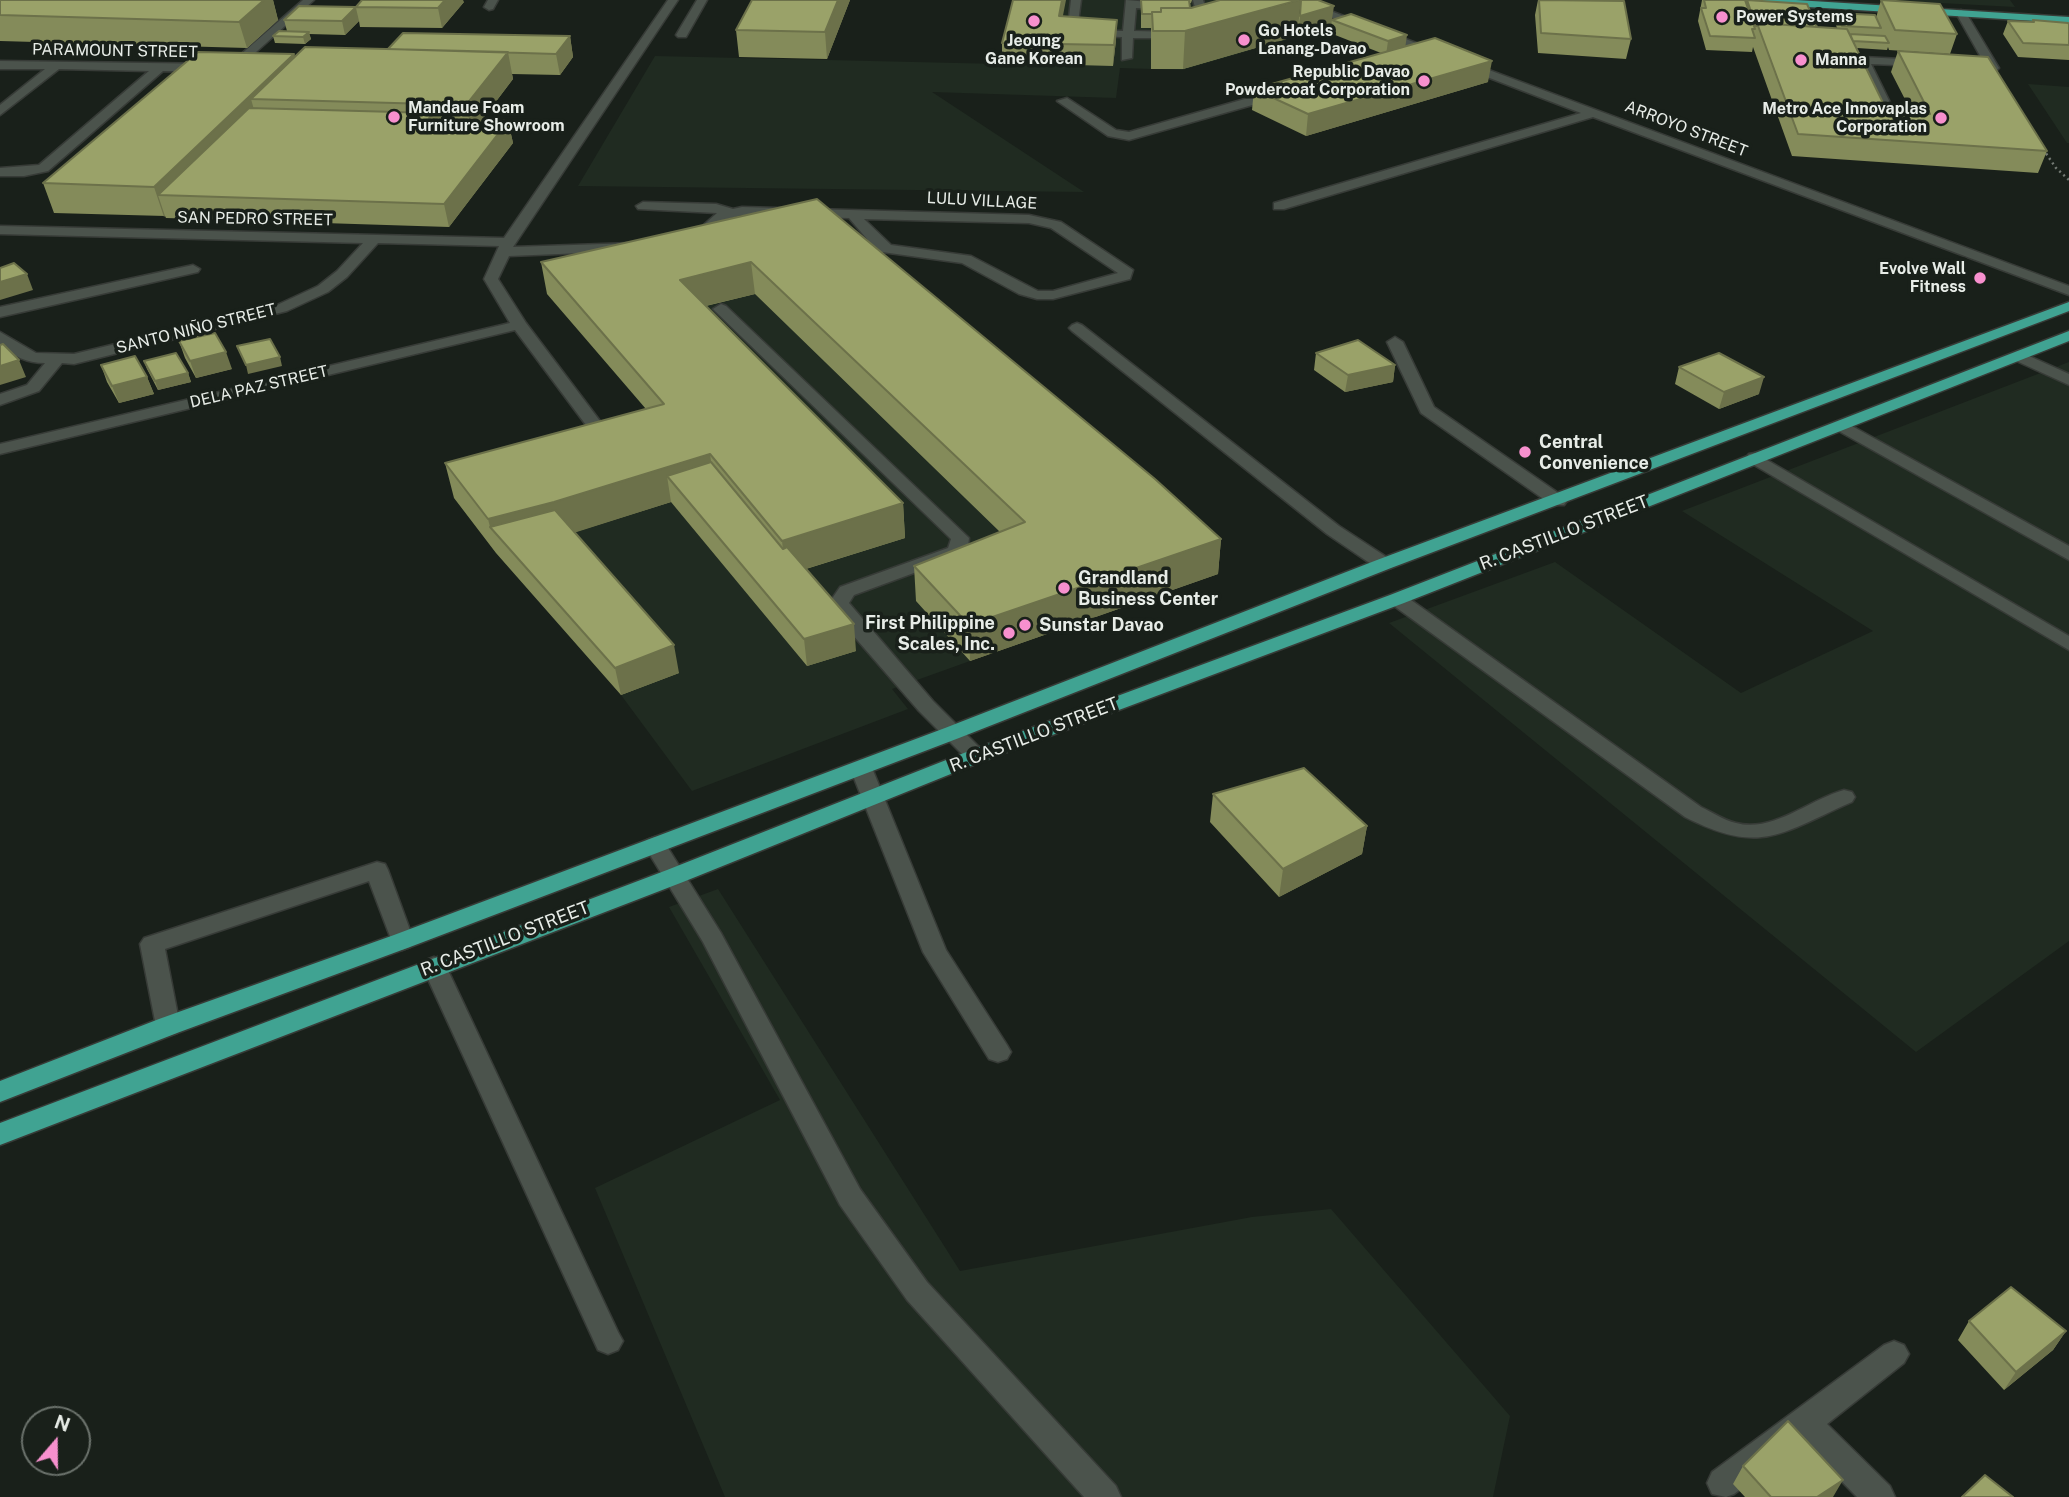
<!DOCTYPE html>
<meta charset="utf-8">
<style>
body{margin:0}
#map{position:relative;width:2069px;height:1497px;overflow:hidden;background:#19201a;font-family:"Public Sans",sans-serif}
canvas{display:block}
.north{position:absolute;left:21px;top:1406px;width:70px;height:70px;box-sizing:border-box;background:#19201a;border:2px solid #6b726c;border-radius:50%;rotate:20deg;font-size:19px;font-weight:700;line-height:28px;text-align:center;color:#e7ece7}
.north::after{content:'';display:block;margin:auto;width:24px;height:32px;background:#f790ce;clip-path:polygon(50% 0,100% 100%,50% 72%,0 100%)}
</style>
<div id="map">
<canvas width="2069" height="1497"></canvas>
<div class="north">N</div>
</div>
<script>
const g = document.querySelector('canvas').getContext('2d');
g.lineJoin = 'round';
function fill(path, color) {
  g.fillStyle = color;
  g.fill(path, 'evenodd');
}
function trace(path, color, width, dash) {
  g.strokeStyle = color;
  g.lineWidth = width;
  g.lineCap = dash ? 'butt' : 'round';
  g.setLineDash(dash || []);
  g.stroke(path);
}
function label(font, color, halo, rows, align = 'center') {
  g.font = font + ' "Public Sans",sans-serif';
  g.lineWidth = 7;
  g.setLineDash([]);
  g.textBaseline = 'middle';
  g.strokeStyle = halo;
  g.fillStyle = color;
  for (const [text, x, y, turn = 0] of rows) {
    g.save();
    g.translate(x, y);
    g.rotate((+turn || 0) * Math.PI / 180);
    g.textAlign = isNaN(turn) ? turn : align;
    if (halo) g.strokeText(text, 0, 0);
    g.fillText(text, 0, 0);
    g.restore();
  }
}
fill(new Path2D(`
 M1015 0H1273L1338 25 1182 70 1120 68 1116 98 932 92 1084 192 578 186 655 56 1000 64Z
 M1884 0H2010L2015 7Z
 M2028 84 2069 87V143H2067Z
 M819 230 1153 513 917 601 970 661 892 689 908 709 692 791 621 695 496 553 454 498 669 437 586 338Z
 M2069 362V941L1916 1052 1389 623 1555 562 1741 693 1873 631 1682 511Z
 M718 889 960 1271 1252 1217 1331 1209 1510 1416 1493 1497H725L595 1188 780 1100 669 907Z`), '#202b21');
const minor = new Path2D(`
 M303 0H314L246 61 220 72 163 71 48 171 24 176H0V168L39 165 149 71 59 69 0 115V105L45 69H0V61L218 64 238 57Z
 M488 0H498L493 9 489 10 484 7Z
 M668 0H678L513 247 633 243 640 247 633 251 509 256 498 279 526 323 609 433 607 437H595L515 330 0 454V444L510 323 484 279 499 246 378 243 347 277 328 292 287 311 74 364 62 363 39 391 0 405V394L27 385 45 363C26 363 14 356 0 345V332L36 353 74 354 277 305 318 286 337 271 363 243 0 234V226L504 238Z
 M697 0H707L686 37H678L676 35Z
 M1071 0H1081L1077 30 1123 31 1126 0 1173 4V8L1169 9 1136 8 1134 31 1178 32 1184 35 1178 38H1133L1132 58 1122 60V37L1067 35Z
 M1193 0H1203L1214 34 1212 36 1202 34Z
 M1286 0H1301L2069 286V295L1593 117 1284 209H1274V203L1581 113Z
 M1961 10 1966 13 1999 68 1997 70 1987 68 1956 13Z
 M1863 57 1921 60 1927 63 1921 66 1871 64 1903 129 1901 132 1897 133 1891 129 1857 60Z
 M1280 89 1284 90V96L1129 140 1108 136 1057 101 1067 98 1116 130 1129 132Z
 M643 202 716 204 733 209 742 207 1029 215 1061 222 1133 270 1130 279 1053 299H1037L1019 294 962 263 882 252 873 246 849 218 742 215 723 220 709 235 689 241 682 237 699 229 717 213 638 209 636 206ZM864 219 1029 223 1051 228 1118 273 1053 291H1038L971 256 891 245Z
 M193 265 200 269 198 272 0 317V307Z
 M721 304 726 306 969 538 968 547 960 556 854 595 849 603 933 701 983 751 987 756 983 761H969L919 711 838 618 829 603 840 587 948 548 951 539 716 312 713 309Z
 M1077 323 1082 325 1339 526 1391 560 1393 564 1391 568H1377L1327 534 1072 331 1069 328 1072 325Z
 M1395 337 1403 342 1434 407 1564 497 1567 501 1564 505H1552L1421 413 1387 342Z
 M2018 351 2069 374V385L2012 359 2010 356Z
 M1841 420 2069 546V560L1835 429 1833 425Z
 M1755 453 2069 636V650L1749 462 1746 458 1749 454Z
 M1397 593 1404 595 1701 807C1712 812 1723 820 1736 823 1773 833 1810 799 1844 790L1852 792 1855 797 1852 802C1781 833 1761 856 1685 817L1390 603 1388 599Z
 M861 761 869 763 872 768 946 950 1007 1045 1011 1052 1007 1059 998 1062 989 1059 923 952 850 768 853 763Z
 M655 837 663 840 721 933 860 1189 927 1282 1116 1486 1121 1497H1084L907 1300 840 1205 703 942 644 845 647 840Z
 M377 862 385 864 388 870 414 941 410 947 402 950 394 947 369 881 165 949 180 1026 177 1033 168 1036 159 1033 156 1026 140 944 144 938Z
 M434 957 442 960 446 966 618 1332 623 1341 618 1350 608 1354 598 1350 422 966 426 960Z
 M1894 1341 1904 1345 1909 1354 1904 1363 1827 1424 1890 1486 1895 1497H1857L1803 1442 1734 1494 1726 1497 1712 1494 1707 1483 1712 1472 1884 1345Z`);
const major = new Path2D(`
 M1738 0H1796L2069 17V23L1743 3Z
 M2069 302V311L1391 568 959 738 410 947 177 1033 0 1102V1081L159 1019 394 935 945 728 1377 560Z
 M2069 331V341L1404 603 983 761 683 882 0 1145V1123L667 870 969 751 1390 595Z`);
trace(minor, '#373b37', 3);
trace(major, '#373b37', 3);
trace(new Path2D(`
 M2043 149 2056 168 2069 180`), '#737973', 2.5, [2, 3.5]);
fill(minor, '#4b534c');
fill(major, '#40a392');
fill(new Path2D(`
 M0 0H301H273L278 20 247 48 0 41Z
 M752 0H850L827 59 739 57 736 30Z
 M1141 0H1192L1191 3H1189L1190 8 1220 0 1333 20 1406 47 1488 82 1306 136 1252 110 1254 89 1381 53 1330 33 1331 26 1183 69H1151V28H1141Z
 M1538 0H1615L1631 39 1626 59 1538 53 1535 15Z
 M1702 0H1745L1746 4 1747 0 1817 27 1837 28 1834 20 1836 13 1876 18 1881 0 1957 34 1950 54 1889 50 1888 47 1887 50 1857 48 1887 111 1912 113 1891 72 1898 51 2047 151 2038 173 1792 156 1753 47 1752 52 1706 50 1698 21Z
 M464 2 442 28 360 27 359 21 345 35 309 34 311 39 305 44 275 43 273 36 287 31 284 20 356 7Z
 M1063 16 1116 40 1113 66 1002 63V43Z
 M2033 20 2069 24V60L2018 57 2003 34 2008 21 2032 22Z
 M570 36 573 57 560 75 512 74 513 79 482 120 508 121 513 143 449 227 166 218 165 216 54 213 43 183 294 54 295 57Z
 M817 199 1221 539 1218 574 970 661 916 601 914 566 1000 532 755 294 706 306 903 503 905 538 806 569 856 651 807 666 671 502 575 532 679 673 621 695 496 553 454 498 445 463 646 409 547 294 541 262Z
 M179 341 232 369 196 378 185 358Z
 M1316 353 1395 365 1393 382 1345 392 1314 370Z
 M144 361 188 373 191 382 158 390 147 369Z
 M101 365 147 377 154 394 119 403 107 382Z
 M1679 367 1759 394 1719 409 1675 384Z
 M1213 794 1367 826 1362 854 1279 897 1210 822Z
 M1969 1321 2066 1331 2053 1350 2004 1390 1958 1340Z
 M1743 1466 1833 1497H1745L1733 1484Z`), '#848b5a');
fill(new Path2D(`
 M264 0H273L278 20 247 48 239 22Z
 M445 0H463L464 2 442 28 438 8Z
 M838 0H850L827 59 825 32Z
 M1062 0H1066L1059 36V16Z
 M1301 0 1297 36 1183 69 1185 31Z
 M1334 6 1331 26 1298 36 1300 16Z
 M356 8 359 21 345 35 342 21Z
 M1117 20 1116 40 1113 66 1114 45Z
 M309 32 311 39 305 44 303 37Z
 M1407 35 1405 49 1386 55 1388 41Z
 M570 36 573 57 560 75 556 54Z
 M508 52 513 79 472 133 466 105Z
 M294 54 302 82 251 99 258 124 158 195 165 216 164 217 154 187Z
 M1492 61 1488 82 1306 136 1308 114Z
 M508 121 513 143 449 227 444 204Z
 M751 262 755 294 684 311 680 280Z
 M27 274 33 290 0 300V282Z
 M226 352 232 369 196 378 190 361Z
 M280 357 282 366 248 374 246 365Z
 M19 360 26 377 0 385V366Z
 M1395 365 1393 382 1345 392 1348 375Z
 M188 373 191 382 158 390 155 381Z
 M147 377 154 394 119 403 112 386Z
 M1764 377 1759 394 1719 409 1724 392Z
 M710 454 715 488 667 476 671 502 561 537 490 527 488 519Z
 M903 503 905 538 786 575 782 541Z
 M1221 539 1218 574 970 661 969 625Z
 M854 624 856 651 807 666 804 639Z
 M674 645 679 673 621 695 615 668Z
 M1367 826 1362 854 1279 897 1283 869Z
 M2066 1331 2053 1350 2004 1390 2016 1372Z
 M1843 1480 1833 1497H1817Z`), '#6c714a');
const building = new Path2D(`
 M0 0H264L239 22 0 15Z
 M362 0H445L438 8 356 7Z
 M752 0H838L825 32 736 30Z
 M1013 0H1062L1059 16 1117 20 1114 45 1002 43Z
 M1141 0H1189L1190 8H1161V12H1152V14H1142Z
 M1220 0H1299L1185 31H1153L1152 12H1161V8H1191Z
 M1301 0H1318L1334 6 1300 16Z
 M1539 0 1624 1 1631 39 1541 33Z
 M1704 0H1745L1755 29H1752L1755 38 1710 36 1701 8H1706Z
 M1747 0 1807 4 1817 27 1757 23V26H1756Z
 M1881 0 1940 4 1957 34 1895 30Z
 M299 6 356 7 342 21 284 20Z
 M1836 13 1875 15 1881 28 1842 26Z
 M1351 14 1407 35 1388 41 1332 20Z
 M2033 20 2068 23 2069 24V45L2023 43 2008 21 2034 22Z
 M1757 23 1847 29 1887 111 1930 114 1898 51 1988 57 2047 151 1798 134Z
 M279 31 309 32 303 37 273 36Z
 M403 33 570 36 556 54 388 49Z
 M1850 34 1885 36 1889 43 1853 41Z
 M1435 38 1492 61 1308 114 1254 89Z
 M305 47 508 52 466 105 251 99Z
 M198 52 294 54 154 187 43 183Z
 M249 108 433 113 429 118 508 121 444 204 158 195Z
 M817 199 1155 479 1221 539 969 625 914 566 1025 522 751 262 680 280 903 503 782 541 710 454 554 502 488 519 445 463 664 404 541 262Z
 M14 263 27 274 0 282V268Z
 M215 333 226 352 190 361 179 341Z
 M270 339 280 357 246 365 237 346Z
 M1358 340 1395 365 1348 375 1316 353Z
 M3 344 19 360 0 366V345Z
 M176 353 188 373 155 381 144 361Z
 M1719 353 1764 377 1724 392 1679 367Z
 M135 356 147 377 112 386 101 365Z
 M711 462 783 549 787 547 854 624 804 639 667 476Z
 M555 510 674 645 615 668 490 527Z
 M1304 768 1367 826 1283 869 1213 794Z
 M2011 1287 2066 1331 2016 1372 1969 1321Z
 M1788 1421 1843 1480 1817 1497H1771L1743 1466Z
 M1985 1475 2013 1497H1962Z`);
fill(building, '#9aa269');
trace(building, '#6c714a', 2);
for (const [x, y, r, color] of [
 [1722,17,7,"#f790ce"],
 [1034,21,7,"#f790ce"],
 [1244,40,7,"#f790ce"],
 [1801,60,7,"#f790ce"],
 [1424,81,7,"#f790ce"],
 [394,117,7,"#f790ce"],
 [1941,118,7,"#f790ce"],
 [1980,278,7,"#f790ce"],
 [1525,452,7,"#f790ce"],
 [1064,588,7,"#f790ce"],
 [1025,625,7,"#f790ce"],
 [1009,633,7,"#f790ce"]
]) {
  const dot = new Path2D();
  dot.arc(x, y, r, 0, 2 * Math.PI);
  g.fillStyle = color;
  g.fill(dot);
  trace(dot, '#19201a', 2.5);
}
label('bold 16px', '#e7ece7', '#19201a', [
 ["Power Systems",1736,17],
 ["Go Hotels",1258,31],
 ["Lanang-Davao",1258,49],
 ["Jeoung",1034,41,"center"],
 ["Gane Korean",1034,59,"center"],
 ["Manna",1815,60],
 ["Republic Davao",1410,72,"right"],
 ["Powdercoat Corporation",1410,90,"right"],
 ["Mandaue Foam",408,108],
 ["Furniture Showroom",408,126],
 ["Metro Ace Innovaplas",1927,109,"right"],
 ["Corporation",1927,127,"right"],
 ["Evolve Wall",1966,269,"right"],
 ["Fitness",1966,287,"right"]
], 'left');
label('16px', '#e7ece7', '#19201a', [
 ["PARAMOUNT STREET",115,51,1],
 ["ARROYO STREET",1686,129,21],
 ["LULU VILLAGE",982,201,3],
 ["SAN PEDRO STREET",255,219,1],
 ["SANTO NIÑO STREET",196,329,-14],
 ["DELA PAZ STREET",259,387,-13]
]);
label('bold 18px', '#e7ece7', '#19201a', [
 ["Central",1539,442],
 ["Convenience",1539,463],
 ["Grandland",1078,578],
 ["Business Center",1078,599],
 ["First Philippine",995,623,"right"],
 ["Scales, Inc.",995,644,"right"],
 ["Sunstar Davao",1039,625]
], 'left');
label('18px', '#e7ece7', '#19201a', [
 ["R. CASTILLO STREET",1564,533,-21],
 ["R. CASTILLO STREET",1034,735,-21],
 ["R. CASTILLO STREET",505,939,-21]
]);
</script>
